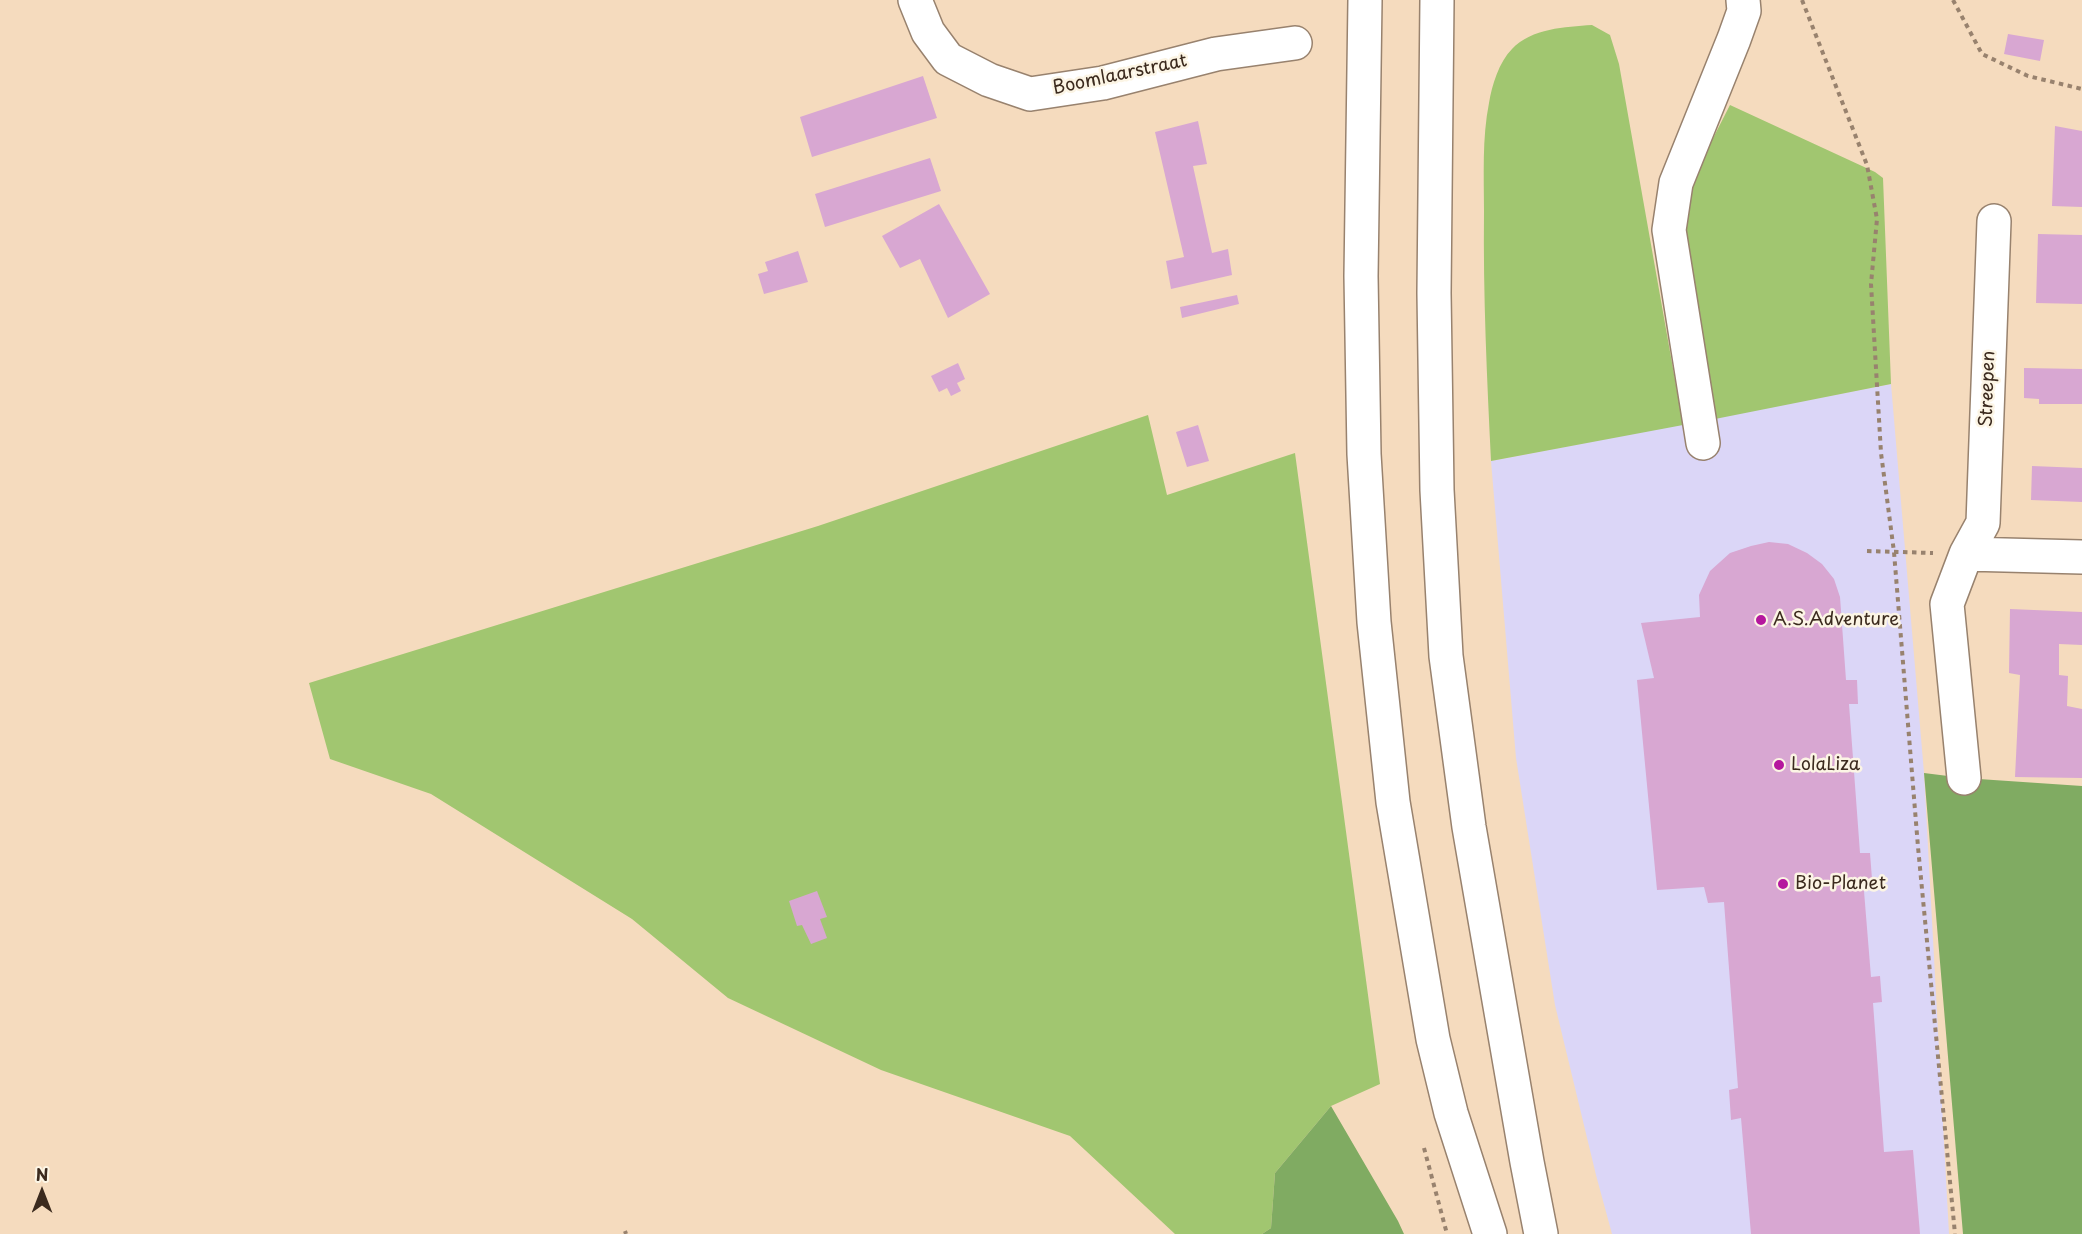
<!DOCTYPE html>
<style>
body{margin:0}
#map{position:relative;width:2082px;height:1234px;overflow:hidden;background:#f5dbbe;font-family:"Playpen Sans",sans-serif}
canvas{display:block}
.north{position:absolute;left:12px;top:1162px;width:60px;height:60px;-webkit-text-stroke:4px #fcf5e5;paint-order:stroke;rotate:0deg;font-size:16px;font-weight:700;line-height:24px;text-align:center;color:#3b2a1e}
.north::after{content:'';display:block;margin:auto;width:21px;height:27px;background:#3b2a1e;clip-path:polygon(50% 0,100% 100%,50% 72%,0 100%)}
</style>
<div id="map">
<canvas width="2082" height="1234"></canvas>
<div class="north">N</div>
</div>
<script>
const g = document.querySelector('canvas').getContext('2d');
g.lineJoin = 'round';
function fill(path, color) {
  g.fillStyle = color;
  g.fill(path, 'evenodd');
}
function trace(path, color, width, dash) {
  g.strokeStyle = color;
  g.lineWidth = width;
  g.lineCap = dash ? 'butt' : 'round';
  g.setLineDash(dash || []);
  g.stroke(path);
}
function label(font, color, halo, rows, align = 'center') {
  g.font = font + ' "Playpen Sans",sans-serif';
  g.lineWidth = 5;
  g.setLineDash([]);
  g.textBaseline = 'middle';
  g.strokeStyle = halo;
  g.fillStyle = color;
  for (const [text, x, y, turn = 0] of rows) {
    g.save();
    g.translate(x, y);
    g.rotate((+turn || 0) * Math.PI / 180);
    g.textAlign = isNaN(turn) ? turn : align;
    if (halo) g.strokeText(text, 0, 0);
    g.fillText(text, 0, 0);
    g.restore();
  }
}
fill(new Path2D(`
 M1891 384 1924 773 1949 1234H1612L1596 1175 1555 1005 1516 758 1491 461Z`), '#dbd6f7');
fill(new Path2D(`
 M1592 25 1610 35 1619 64 1683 425 1491 461C1487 378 1483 295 1484 211 1484 176 1482 138 1489 103 1492 85 1499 62 1512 49 1532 28 1565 27 1592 25Z
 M1730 105 1875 172 1883 178 1891 384 1710 420 1682 239 1687 189Z
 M1148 415 1167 495 1295 453 1380 1084 1331 1106 1275 1173 1271 1228 1262 1234H1175L1070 1136 881 1070 728 998 632 919 431 794 330 759 309 683 818 526Z`), '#a1c670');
fill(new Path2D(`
 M1924 773 1964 778 2082 786V1234H1963Z
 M1331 1106 1398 1221 1404 1234H1262L1271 1228 1275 1173Z`), '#80ab62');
fill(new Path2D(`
 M2008 34 2044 40 2040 61 2004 54Z
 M923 76 937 118 812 157 800 117Z
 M1198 121 1207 164 1193 166 1212 253 1228 249 1232 275 1171 289 1166 261 1184 257 1155 132Z
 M2055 126 2082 131V207L2052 206Z
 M930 158 941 191 825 227 815 194Z
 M939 204 990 294 948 318 920 259 900 268 882 236Z
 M2038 234 2082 235V304L2036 303Z
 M798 251 808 282 764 294 758 274 768 271 765 262Z
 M1237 295 1239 304 1182 318 1180 307Z
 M958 363 965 379 957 383 961 391 951 396 947 388 939 392 931 376Z
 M2024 368 2082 369V404H2039V399L2024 398Z
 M1198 425 1209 461 1187 467 1176 432Z
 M2032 466 2082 468V502L2031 500Z
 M1769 542 1788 544 1807 553 1822 564 1834 579 1840 597 1846 680H1857L1858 704H1849L1860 853H1870L1872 879H1863L1871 977 1880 976 1882 1002 1873 1003 1884 1152 1913 1150 1920 1234H1751L1741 1118 1731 1120 1729 1090 1738 1088 1724 902 1708 903 1704 887 1657 890 1637 680 1654 678 1641 623 1700 617 1699 595 1710 571 1730 553 1751 546Z
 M2010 609 2082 612V645L2059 644V675L2068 676 2067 706 2082 709V778L2015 777 2020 675 2009 673Z
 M817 891 827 917 820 919 827 938 811 944 802 925 797 926 789 901Z`), '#d8a7d2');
const minor = new Path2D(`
 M915 0 928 32 948 59 989 80 1030 94 1103 83 1216 54 1295 43
 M1703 443 1669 230 1676 183 1734 39 1744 11 1743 0
 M1966 554 1983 523 1994 221
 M1964 778 1947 604 1966 554 2082 557`);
const highway = new Path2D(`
 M1365 0 1361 276 1364 454 1374 622 1393 802 1433 1039 1451 1113 1490 1234
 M1437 0 1434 293 1437 490 1446 656 1469 827 1527 1162 1541 1234`);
trace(minor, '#98826e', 36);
trace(highway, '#98826e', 36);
trace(new Path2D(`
 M1802 0 1867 165 1877 219 1871 284 1881 453 1894 552 1918 847 1955 1234
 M1953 0 1982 54 2028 76 2082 89
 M1867 551 1933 553
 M1424 1148 1447 1234
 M625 1231 626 1234`), '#98826e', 4, [4.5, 4.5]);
trace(minor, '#fff', 33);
trace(highway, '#fff', 33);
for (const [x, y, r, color] of [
 [1761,620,6,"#b5179e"],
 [1779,765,6,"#b5179e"],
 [1783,884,6,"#b5179e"]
]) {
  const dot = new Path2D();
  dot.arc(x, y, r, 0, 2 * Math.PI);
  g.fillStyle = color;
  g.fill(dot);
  trace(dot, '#fcf5e5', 2);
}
label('18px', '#3b2a1e', '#fcf5e5', [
 ["Boomlaarstraat",1120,75,-12],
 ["Streepen",1988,389,-88]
]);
label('18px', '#3b2a1e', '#fcf5e5', [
 ["A.S.Adventure",1773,620],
 ["LolaLiza",1791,765],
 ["Bio-Planet",1795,884]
], 'left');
</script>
